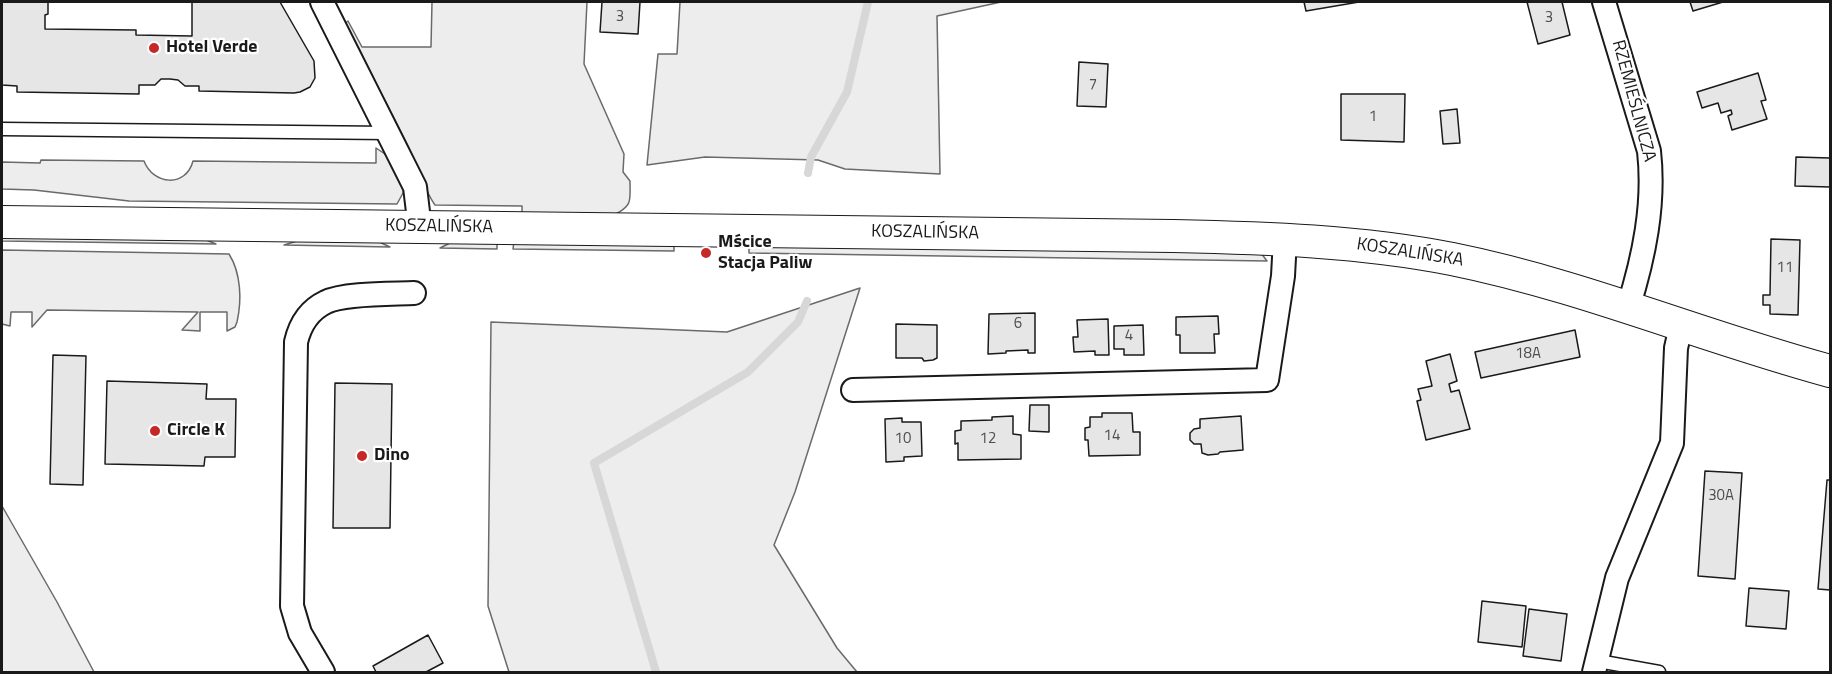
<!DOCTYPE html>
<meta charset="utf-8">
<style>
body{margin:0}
#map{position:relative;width:1832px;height:674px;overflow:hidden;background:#fff;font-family:"Titillium Web",sans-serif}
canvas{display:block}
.frame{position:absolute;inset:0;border:3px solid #1a1a1a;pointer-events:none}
</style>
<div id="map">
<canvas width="1832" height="674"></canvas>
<div class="frame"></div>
</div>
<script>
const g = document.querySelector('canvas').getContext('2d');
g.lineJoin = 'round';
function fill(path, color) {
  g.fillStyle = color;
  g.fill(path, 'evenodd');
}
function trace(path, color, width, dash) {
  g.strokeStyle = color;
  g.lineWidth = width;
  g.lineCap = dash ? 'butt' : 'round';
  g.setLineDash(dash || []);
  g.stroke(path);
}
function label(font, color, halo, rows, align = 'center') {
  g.font = font + ' "Titillium Web",sans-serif';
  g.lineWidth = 4.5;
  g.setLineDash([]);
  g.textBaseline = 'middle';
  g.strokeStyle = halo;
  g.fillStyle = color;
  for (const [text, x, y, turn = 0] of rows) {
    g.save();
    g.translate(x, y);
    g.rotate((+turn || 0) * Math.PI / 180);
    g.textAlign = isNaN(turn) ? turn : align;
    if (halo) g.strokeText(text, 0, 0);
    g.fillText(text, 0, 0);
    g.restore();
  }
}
const green = new Path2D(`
 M432 2H587L584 64 624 154 623 172 630 181C630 201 633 205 614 215L522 214V206L435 205C423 188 417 165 408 146 388 105 366 65 343 25L348 21 362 47H431Z
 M680 2H1001L937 16 940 174 845 169 818 160 705 157 647 165 658 54H677Z
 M376 148 388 156 404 188 403 193 397 204 129 201 34 190 2 189V162L40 163 41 160 144 161C153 185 186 188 193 161L376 163Z
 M2 235 199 237 216 244 2 241Z
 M307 238H371L390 247 284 245Z
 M456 240 497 241V249L440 248Z
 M514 241 674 245V251L513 249Z
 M749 245 1261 253 1267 261 749 253Z
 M2 250 229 254C241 273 242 300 237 322L235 327 227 331V312H200V331L182 330 198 312 47 310 32 327V312H11L10 326 2 324Z
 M860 288 795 492 774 545 837 648 857 672H509L488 606 491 322 727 332Z
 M2 506 57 602 94 672H2Z`);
fill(green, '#ededed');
trace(green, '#6a6a6a', 1.5);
trace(new Path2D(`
 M808 173 811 157 847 92 868 2
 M656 672 594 463 748 372 798 322 807 301`), '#d7d7d7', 8);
const building = new Path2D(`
 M2 2H48V14L45 15V29L136 30V35L192 36V2H280L314 61 315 78 310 87 300 92 294 93 199 91V86H185L178 80 170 79H161L155 85H139V94L17 92V86L2 85Z
 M602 2H640L638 34 600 32Z
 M1304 2H1359L1306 11Z
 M1527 2H1562L1570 35 1538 44Z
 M1690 2H1723L1693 11Z
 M1079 62 1108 64 1106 107 1077 106Z
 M1758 73 1766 100 1761 101 1767 119 1732 130 1728 116 1732 114 1731 110 1721 113 1718 103 1702 108 1697 92Z
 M1341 94H1405L1404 142 1341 140Z
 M1457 109 1460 143 1443 144 1440 111Z
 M1796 157 1830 158V187L1795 186Z
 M1771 239 1800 240 1798 315 1770 314V305H1763V295H1770Z
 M1035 313V353H1028V350L1006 351V353L988 354 989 314Z
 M1218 316 1219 334H1214L1215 353H1180V335H1176V317Z
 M1108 319 1109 355H1095V351L1074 352 1073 337H1078L1077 320Z
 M896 324 937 325V358L933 360 924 361 922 358H896Z
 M1143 325 1144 355H1124V349H1114V326Z
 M1575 330 1580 357 1481 378 1475 352Z
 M1450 354 1457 381 1449 384 1451 392 1459 390 1470 429 1426 440 1417 401 1421 400 1418 389 1432 386 1426 361Z
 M53 355 86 356 83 485 50 484Z
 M107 381 207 384 206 399H236L235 457H205L204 466 105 464Z
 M335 383 392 384 390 528H333Z
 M1030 405H1049V432L1029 431Z
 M1102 413H1132L1133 432H1140V455L1089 456 1088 440H1085V428L1090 427V417H1102Z
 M1013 416V434L1021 435V459L958 460V443L955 444V431L961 430V421L992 420V417Z
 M1241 416 1243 450 1220 452 1218 454 1208 455 1202 453 1201 444H1194L1190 440V433L1194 429 1200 428V419Z
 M902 418V422H921L922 456 904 457V461L886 462 885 419Z
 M1705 471 1742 473 1735 579 1698 576Z
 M1827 480H1830V590L1818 589Z
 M1749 588 1789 591 1786 629 1746 626Z
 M1482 601 1526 606 1522 647 1478 642Z
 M1529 609 1567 614 1561 661 1523 656Z
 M428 635 443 663 426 672H376L373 666Z`);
fill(building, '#e6e6e6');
trace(building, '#1a1a1a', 1.5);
const service = new Path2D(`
 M2 129 389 133
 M1598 661 1659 672`);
const minor = new Path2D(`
 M322 2 415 187 418 212V226
 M1604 2 1649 151C1655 204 1644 257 1628 308
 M853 390 1267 380 1283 276 1285 239
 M323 672 300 633 292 606 296 342C300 325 309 310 326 302 344 293 392 294 414 293
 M1594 672 1617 578 1672 443 1676 348 1681 326`);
const secondary = new Path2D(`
 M2 222 1173 236C1267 238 1360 241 1452 259 1581 285 1704 337 1830 371`);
trace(service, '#1a1a1a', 15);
trace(minor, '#1a1a1a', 26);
trace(secondary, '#1a1a1a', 34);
trace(service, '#fff', 12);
trace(minor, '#fff', 22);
trace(secondary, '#fff', 32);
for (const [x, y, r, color] of [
 [154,48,6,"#c62828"],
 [706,253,6,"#c62828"],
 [155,431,6,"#c62828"],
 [362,456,6,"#c62828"]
]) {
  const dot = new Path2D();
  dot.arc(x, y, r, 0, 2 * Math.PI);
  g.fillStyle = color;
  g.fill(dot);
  trace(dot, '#fff', 2);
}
label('15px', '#4d4d4d', null, [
 ["3",620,17],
 ["3",1549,18],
 ["7",1093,85],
 ["1",1373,117],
 ["11",1785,268],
 ["6",1018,324],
 ["4",1129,336],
 ["18A",1528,354],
 ["14",1112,436],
 ["10",903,439],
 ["12",988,439],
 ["30A",1721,496]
]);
label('bold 18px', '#1a1a1a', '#fff', [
 ["Hotel Verde",166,48],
 ["Mścice",718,243],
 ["Stacja Paliw",718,264],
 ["Circle K",167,431],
 ["Dino",374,456]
], 'left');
label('18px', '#1a1a1a', '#fff', [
 ["RZEMIEŚLNICZA",1633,101,75],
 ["KOSZALIŃSKA",439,227,1],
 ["KOSZALIŃSKA",925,233,1],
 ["KOSZALIŃSKA",1410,253,9]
]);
</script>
